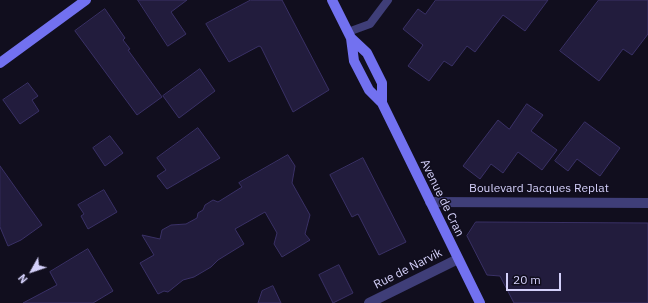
<!DOCTYPE html>
<style>
body{margin:0}
#map{position:relative;width:648px;height:303px;overflow:hidden;background:#110e1e;font-family:"IBM Plex Sans",sans-serif}
canvas{display:block}
.north{position:absolute;left:12px;top:251px;width:40px;height:40px;-webkit-text-stroke:3px #110e1e;paint-order:stroke;rotate:230deg;font-size:11px;font-weight:700;line-height:16px;text-align:center;color:#d4d0fa}
.north::after{content:'';display:block;margin:auto;width:14px;height:18px;background:#d4d0fa;clip-path:polygon(50% 0,100% 100%,50% 72%,0 100%)}
.scale{position:absolute;left:506px;top:273px;width:55px;height:18px;box-sizing:border-box;border:2px solid #d4d0fa;border-top:0;padding-left:5px;font-size:12px;line-height:14px;white-space:nowrap;color:#d4d0fa;-webkit-text-stroke:3px #110e1e;paint-order:stroke}
</style>
<div id="map">
<canvas width="648" height="303"></canvas>
<div class="north">N</div>
<div class="scale">20 m</div>
</div>
<script>
const g = document.querySelector('canvas').getContext('2d');
g.lineJoin = 'round';
function fill(path, color) {
  g.fillStyle = color;
  g.fill(path, 'evenodd');
}
function trace(path, color, width, dash) {
  g.strokeStyle = color;
  g.lineWidth = width;
  g.lineCap = dash ? 'butt' : 'round';
  g.setLineDash(dash || []);
  g.stroke(path);
}
function label(font, color, halo, rows, align = 'center') {
  g.font = font + ' "IBM Plex Sans",sans-serif';
  g.lineWidth = 3;
  g.setLineDash([]);
  g.textBaseline = 'middle';
  g.strokeStyle = halo;
  g.fillStyle = color;
  for (const [text, x, y, turn = 0] of rows) {
    g.save();
    g.translate(x, y);
    g.rotate((+turn || 0) * Math.PI / 180);
    g.textAlign = isNaN(turn) ? turn : align;
    if (halo) g.strokeText(text, 0, 0);
    g.fillText(text, 0, 0);
    g.restore();
  }
}
const building = new Path2D(`
 M138 0H187L171 12 186 34 168 46Z
 M251 0H282L329 90 293 112 261 47 259 46 229 62 206 24Z
 M436 0H548L525 31 503 15 475 52 467 46 452 66 444 61 429 81 408 66 423 45 403 29 418 9 425 14Z
 M599 0H648V34L632 55 623 49 599 81 560 51Z
 M105 9 125 38 123 40 130 49 128 50 162 97 137 115 75 31Z
 M200 69 215 91 179 118 163 96Z
 M28 83 38 96 32 100 39 111 20 124 3 100Z
 M527 104 543 115 531 131 557 150 542 170 518 152 503 173 491 164 480 179 463 166 498 120 509 129Z
 M585 122 620 148 600 176 577 159 568 171 555 161Z
 M198 128 220 158 167 189 157 176 166 170 157 158Z
 M110 136 123 153 105 166 93 148Z
 M288 155 295 166 292 183 310 215 305 234 310 240 282 257 274 244 277 233 265 212 235 229 244 244 218 260 211 267 194 277 183 280 168 292 164 291 158 294 140 263 154 255 142 235 160 239 162 230 171 225 186 224 197 218 198 213 203 210 205 205 213 200 218 202 242 187 239 183Z
 M363 158 406 242 379 255 358 214 352 217 330 175Z
 M0 166 42 225 21 240 8 246 0 227Z
 M104 190 117 212 88 229 81 216 84 214 78 205Z
 M476 222 648 223V303H514L500 276 487 275 467 236Z
 M88 249 113 291 93 303H23L57 285 50 272Z
 M339 265 353 293 333 303 319 275Z
 M273 286 281 303H258L262 291Z`);
fill(building, '#221c3d');
trace(building, '#3a3166', 1);
trace(new Path2D(`
 M348 32 370 24 388 0`), '#3f3e78', 8);
trace(new Path2D(`
 M430 202 648 203
 M369 303 458 259`), '#3f3e78', 10);
trace(new Path2D(`
 M332 0 351 38 354 61 369 90 382 103 480 303
 M351 38 367 53 382 83V103
 M0 63 86 0`), '#7271f0', 10);
label('12px', '#d4d0fa', '#110e1e', [
 ["Boulevard Jacques Replat",539,189],
 ["Avenue de Cran",442,198,64],
 ["Rue de Narvik",408,269,-27]
]);
</script>
